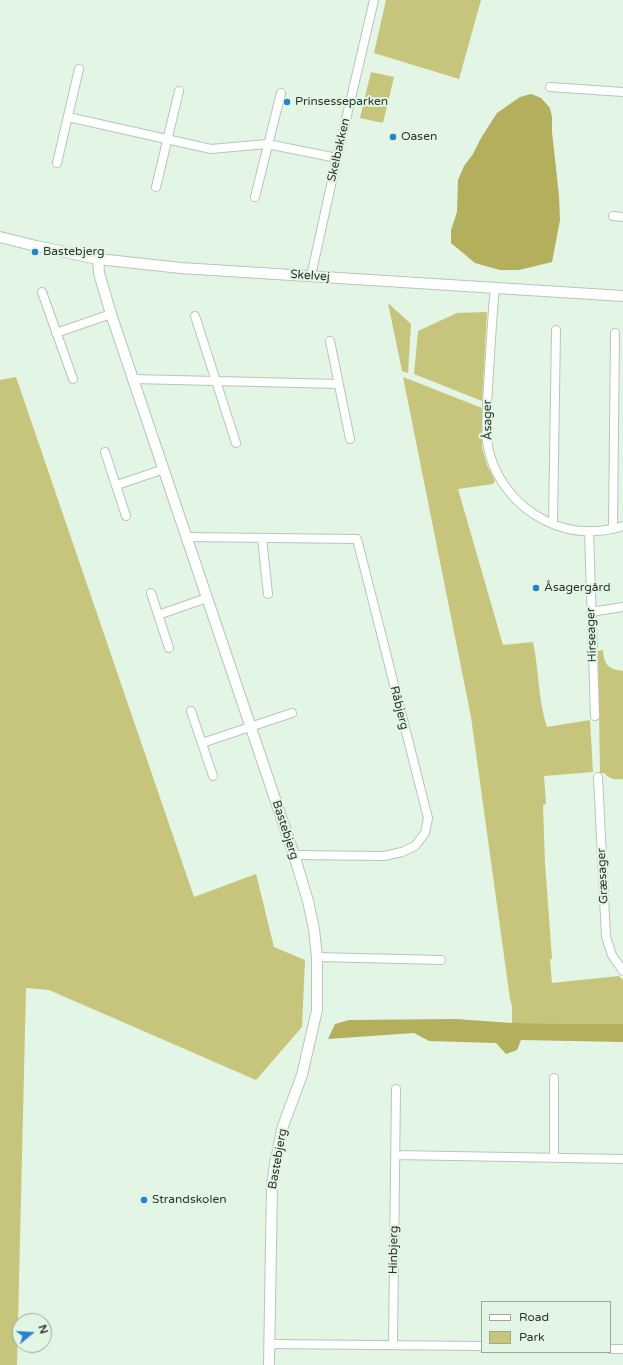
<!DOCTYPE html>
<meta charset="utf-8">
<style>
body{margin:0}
#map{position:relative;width:623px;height:1365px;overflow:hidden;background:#e3f5e4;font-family:"Varela Round",sans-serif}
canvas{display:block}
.legend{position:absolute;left:481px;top:1301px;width:130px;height:52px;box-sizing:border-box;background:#e3f5e4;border:1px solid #9ba99c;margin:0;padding:5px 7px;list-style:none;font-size:12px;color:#2f3630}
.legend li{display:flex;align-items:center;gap:8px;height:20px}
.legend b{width:20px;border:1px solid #9ba99c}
.north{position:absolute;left:12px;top:1313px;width:40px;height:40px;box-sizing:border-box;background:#e3f5e4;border:1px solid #9ba99c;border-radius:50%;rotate:72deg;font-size:11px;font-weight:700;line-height:16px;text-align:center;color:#2f3630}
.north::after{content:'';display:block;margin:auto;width:14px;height:18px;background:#2782cf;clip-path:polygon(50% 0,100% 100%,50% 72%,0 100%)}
</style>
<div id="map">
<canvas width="623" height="1365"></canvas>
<ul class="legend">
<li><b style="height:5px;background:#fff"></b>Road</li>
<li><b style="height:11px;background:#c7c47b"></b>Park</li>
</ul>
<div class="north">N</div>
</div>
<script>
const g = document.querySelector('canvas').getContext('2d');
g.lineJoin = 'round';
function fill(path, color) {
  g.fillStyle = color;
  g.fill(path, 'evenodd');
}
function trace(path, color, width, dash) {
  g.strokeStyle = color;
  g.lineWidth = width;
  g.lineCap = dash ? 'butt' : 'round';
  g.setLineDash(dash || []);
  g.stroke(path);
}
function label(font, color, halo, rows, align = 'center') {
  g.font = font + ' "Varela Round",sans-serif';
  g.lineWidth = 4;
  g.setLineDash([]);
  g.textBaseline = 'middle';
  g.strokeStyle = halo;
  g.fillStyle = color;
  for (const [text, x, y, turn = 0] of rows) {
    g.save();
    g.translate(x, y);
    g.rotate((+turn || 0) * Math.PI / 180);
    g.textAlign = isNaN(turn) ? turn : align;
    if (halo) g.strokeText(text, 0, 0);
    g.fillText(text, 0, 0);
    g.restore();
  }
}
fill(new Path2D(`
 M386 0H481L459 79 374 53Z
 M371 72 394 77 383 123 360 118Z
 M388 303 411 324 408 373 402 371Z
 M487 312 482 401 414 374 418 331 457 313Z
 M16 377 194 897 256 874 274 947 305 960 302 1027 256 1080 49 990 26 988 17 1365H0V380Z
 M403 377 482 408V448L487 465 495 481 493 484 458 489 503 645 533 642C539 670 538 700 547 727L590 720 593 772 544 776 546 804 543 805 545 863 552 958 550 960 552 983 619 976 623 980V1024L512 1023V1006L510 999 471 717Z
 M603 650C604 665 608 669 623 671V779C614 780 610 779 604 773H600L598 651Z`), '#c7c47b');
fill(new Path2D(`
 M531 94 541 98 550 108 552 117V132L559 196 560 220 552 262 519 270H500L475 263 451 243V230L457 212 458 180 464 166 473 154 481 138 497 113 520 97Z
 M456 1019 512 1023 623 1024V1042L521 1040 517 1050 506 1054 496 1043 429 1041 414 1033 328 1039 335 1024 349 1020Z`), '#b4af5c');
const minor = new Path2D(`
 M550 87 623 92
 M68 117 211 149 267 144 337 158
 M57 163 79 69
 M156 187 179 91
 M255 197 281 93
 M613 216 623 217
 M311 276 337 158 374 0
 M495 288C492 316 491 343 489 370 488 393 485 418 487 440 491 475 515 506 546 521 570 533 597 534 623 526
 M42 292 73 379
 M195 316 236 443
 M56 333 111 314
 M330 341 350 439
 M133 379 339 384
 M105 452 126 516
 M117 485 164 469
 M553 524 556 330
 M613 529 615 333
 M589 531 595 716
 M186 537 357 539 428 818 425 833 415 846 402 852 384 856 294 855
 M262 538 268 594
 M151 593 169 648
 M591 612 623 607
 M158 615 207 598
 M191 711 213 776
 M202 743 292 713
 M598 777 606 937 612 955 623 971
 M317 957 441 960
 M396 1155 623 1159
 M554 1157V1078
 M269 1344 482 1346
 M393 1345 396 1089
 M610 1349H623`);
const tertiary = new Path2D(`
 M0 237 36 246 98 259 181 268 623 296
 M98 259 99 273 111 314 294 855 308 901 314 929 317 957V1010L302 1075 283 1126 275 1164 272 1185 269 1365`);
trace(minor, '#b5c7b6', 10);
trace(tertiary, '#b5c7b6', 12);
trace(minor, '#fff', 8);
trace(tertiary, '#fff', 10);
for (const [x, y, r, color] of [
 [287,102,4,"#2782cf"],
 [393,137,4,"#2782cf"],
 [35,252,4,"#2782cf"],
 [536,588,4,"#2782cf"],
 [144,1200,4,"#2782cf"]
]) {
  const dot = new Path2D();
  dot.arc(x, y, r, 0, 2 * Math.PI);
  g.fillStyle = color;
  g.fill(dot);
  trace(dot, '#e3f5e4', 1.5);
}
label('12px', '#2f3630', '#e3f5e4', [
 ["Prinsesseparken",295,102],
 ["Oasen",401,137],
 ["Bastebjerg",43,252],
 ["Åsagergård",544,588],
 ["Strandskolen",152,1200]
], 'left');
label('12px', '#2f3630', '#e3f5e4', [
 ["Skelbakken",339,150,-77],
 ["Skelvej",310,276,4],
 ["Åsager",488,420,-91],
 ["Hirseager",592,635,-92],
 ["Råbjerg",399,708,76],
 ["Bastebjerg",285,830,72],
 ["Græsager",603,876,-93],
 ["Bastebjerg",278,1159,-80],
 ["Hinbjerg",394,1250,-89]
]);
</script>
